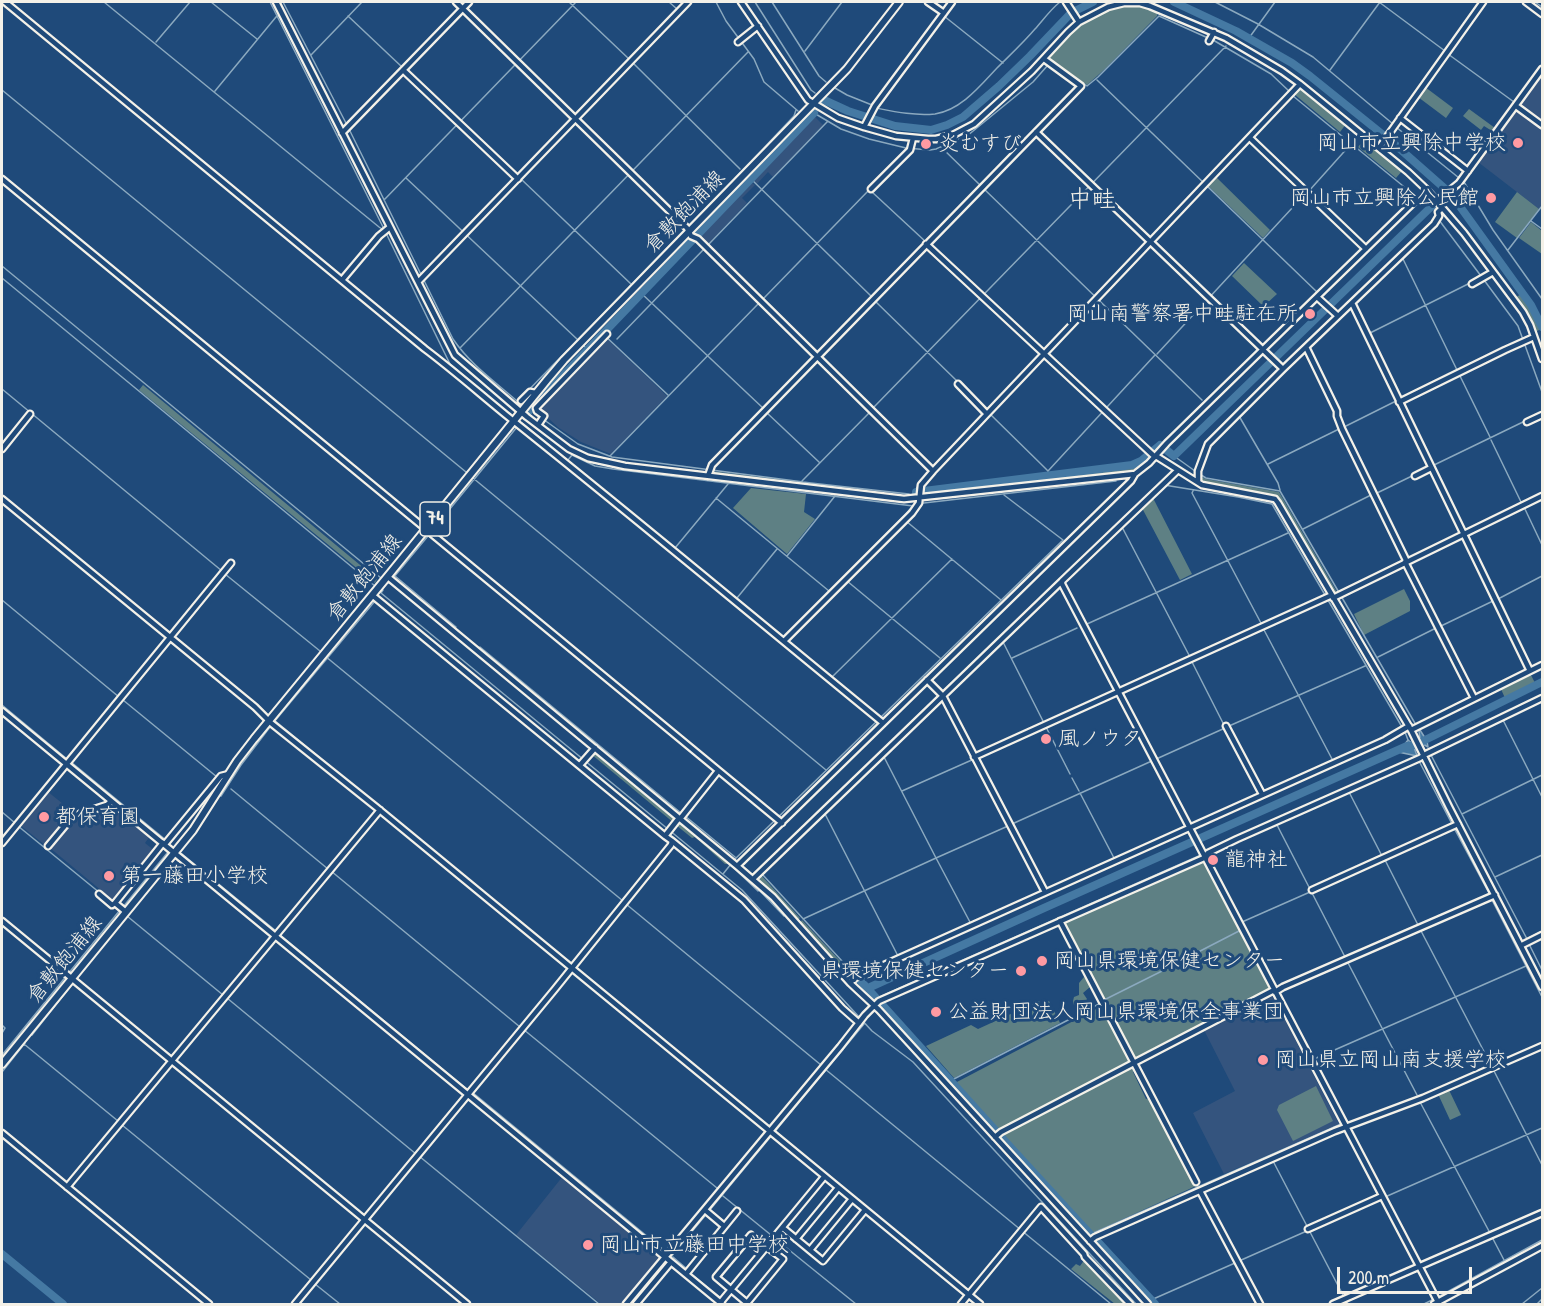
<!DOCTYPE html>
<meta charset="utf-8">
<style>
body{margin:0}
#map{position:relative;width:1544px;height:1306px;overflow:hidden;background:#1f4a7a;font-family:"Patrick Hand",sans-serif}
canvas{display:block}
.frame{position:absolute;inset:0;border:3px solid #f4f1e8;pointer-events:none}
.scale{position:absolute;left:1337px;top:1267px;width:135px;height:27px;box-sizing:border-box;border:3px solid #f4f1e8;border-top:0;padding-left:8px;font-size:18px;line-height:21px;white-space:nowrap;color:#f4f1e8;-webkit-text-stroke:4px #1f4a7a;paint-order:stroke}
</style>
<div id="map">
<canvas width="1544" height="1306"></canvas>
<div class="frame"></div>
<div class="scale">200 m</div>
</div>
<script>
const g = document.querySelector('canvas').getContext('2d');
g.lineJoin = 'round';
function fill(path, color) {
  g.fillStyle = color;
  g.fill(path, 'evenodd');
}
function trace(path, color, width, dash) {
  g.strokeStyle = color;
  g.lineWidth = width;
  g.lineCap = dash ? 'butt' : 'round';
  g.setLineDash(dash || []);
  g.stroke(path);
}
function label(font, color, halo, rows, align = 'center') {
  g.font = font + ' "Patrick Hand","Klee One",sans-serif';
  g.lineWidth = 6;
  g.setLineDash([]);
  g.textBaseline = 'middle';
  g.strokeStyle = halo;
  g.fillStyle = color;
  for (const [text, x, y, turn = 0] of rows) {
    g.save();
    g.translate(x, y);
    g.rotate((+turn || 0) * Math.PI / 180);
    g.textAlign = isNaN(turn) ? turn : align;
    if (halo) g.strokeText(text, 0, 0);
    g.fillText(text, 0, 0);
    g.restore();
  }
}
fill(new Path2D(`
 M1542 74V123L1520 106Z
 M1518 109 1542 127V204L1539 209 1478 162Z
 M815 117 823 125 773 177 768 172 757 184 754 181Z
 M752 183 755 185 742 198 747 203 708 244 699 236 745 188 746 189Z
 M606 338 667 396 611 454 581 442 559 428 538 409Z
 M47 791 73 812 46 846 20 825Z
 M113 806 150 836 145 843 155 851 114 901 50 848 72 821 78 817Z
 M1272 995 1339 1124 1224 1174 1193 1113 1235 1091 1204 1030Z
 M563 1176 660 1255 661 1259 624 1304H601L516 1235Z`), '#34547e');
fill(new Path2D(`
 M1132 4 1142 6 1158 11 1157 16 1105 69 1087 85 1048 57C1071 31 1096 6 1132 4Z
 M1301 87 1346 124 1340 132 1294 94Z
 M1425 87 1453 108 1446 118 1418 97Z
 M1469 109 1495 128 1492 131 1484 126 1481 130 1463 116Z
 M1364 140 1402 171 1396 178 1358 147Z
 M1215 176 1270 230 1263 238 1207 185Z
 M1517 192 1539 209 1517 238 1495 222Z
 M1531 222 1542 231V254L1519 238Z
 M1244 263 1277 294 1265 305 1263 306 1232 276Z
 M1521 294 1531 308 1541 329 1535 332 1527 314 1515 298Z
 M143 385 377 579 375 583 139 390Z
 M1151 456V458L1141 467 1130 471 1025 485 1020 481 1129 468 1140 464Z
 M711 471 854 489V492L715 475Z
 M1199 476 1206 479 1279 492 1338 594 1334 595 1276 497 1205 484 1199 481Z
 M751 488 806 494 804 512 815 519 787 554 733 508Z
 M1153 498 1192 574 1180 580 1142 508Z
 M1404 589 1410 601V611L1364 635 1354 614Z
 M1530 673 1535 683 1505 698 1500 687Z
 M595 751 675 817 674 823 591 754Z
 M678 821 728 861 729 864H725L695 837 692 838 676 825Z
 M1204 860 1270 989 1139 1058H1136L1132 1055 1063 922Z
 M760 874 800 918 798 920 757 880Z
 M802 920 855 977 850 978 848 977 799 924Z
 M1084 977 1088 981 1090 987 1083 993 1087 999 1084 1004 1078 1007 1074 1005 1073 1001 1074 997 1079 995V983Z
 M1039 1001 1041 1005 1049 1001 1060 1023 954 1078 926 1046 971 1025 978 1029Z
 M1102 1006 1130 1058 1129 1064 999 1131 955 1083Z
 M1132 1067 1136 1069 1133 1072 1146 1099 1150 1098 1196 1186 1092 1233 1002 1134Z
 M1316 1086 1333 1121 1293 1141 1277 1110 1279 1105Z
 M1449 1090 1461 1115 1450 1120 1438 1094Z
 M1085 1259 1129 1304H1115L1071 1269 1076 1264 1080 1266Z`), '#5e8084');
const water = new Path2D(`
 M1420 730 1427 741 1428 747 1423 744 1414 747 1417 756 1398 752 1397 749 1405 744 1408 740 1413 744 1420 739 1419 731Z`);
fill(water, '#4579a3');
trace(water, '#8ba9bf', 1.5);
trace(new Path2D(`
 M8 2 43 31
 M104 2 379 227 382 229 383 228
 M211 2 257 39
 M270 2 383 227 450 364 511 415
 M283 2 347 125 453 339C470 364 494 381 517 401
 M569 2 629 59
 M669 2 677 9
 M716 2 726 21 754 59 764 82 798 111
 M755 2 811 90 815 93
 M772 2 819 76 826 82
 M1069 2 1076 10
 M1215 2 1258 24 1313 57 1393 124
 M1379 2 1445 51
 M1535 2 1542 7
 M348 16 402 67
 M944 16 1003 63
 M442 27 460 8
 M1249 38 1275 2
 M1213 40 1271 74 1290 92
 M156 42 190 2
 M805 51 842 2
 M1448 54 1514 102
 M73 55 342 277
 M311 55 362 2
 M1050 61 1087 86 1098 77 1159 16 1208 38
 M633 63 740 169
 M1330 70 1380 2
 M1097 80 1317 292
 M835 88 847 95 872 105
 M2 90 466 472
 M215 91 276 17 280 15
 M1293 96 1419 199
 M822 105 826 101
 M876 108C896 112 915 116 935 114 961 110 980 86 997 68 1010 55 1023 43 1035 29 1043 20 1051 9 1060 2
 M814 113 841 129 869 139 906 148 930 150 936 149 967 136 1033 82 1048 65
 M579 118 601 140
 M1396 127 1464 182 1493 230 1542 299
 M941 147 981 186
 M1467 168 1519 97
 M748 176 872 297
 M406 178 578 340
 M521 179 631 284
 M2 182 254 390
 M1454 184 1464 172
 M983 188 1202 400
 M978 189 1079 85
 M872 192 926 242
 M1308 192 1351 144
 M1440 196 1448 189
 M384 200 576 2
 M1439 220 1481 276
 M1531 221 1542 229
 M708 245 827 122
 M1508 250 1542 206
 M1403 259 1457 370
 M906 262 932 235
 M2 266 381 578
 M2 278 375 586
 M346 280 444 360 450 364
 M1484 280 1518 326 1542 392
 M641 293 764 409
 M763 299 869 190
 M875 301 958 382
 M1330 305 1335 311
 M1010 319 1043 350
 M602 333 668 395
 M1370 333 1470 283
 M617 339 704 249
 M583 345 587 349
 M1510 345 1522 340
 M460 348 748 52
 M1308 348 1439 223
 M1157 354 1306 193
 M1460 376 1490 437
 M1278 377 1290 366
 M2 389 222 571
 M1325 392 1331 404
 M518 401 761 151 794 116 796 110
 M269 402 421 528
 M873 408 1226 46
 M533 412 578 444 612 457 811 483 909 494
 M766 412 819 462
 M990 414 1044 467 1048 471V476
 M1239 416 1278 483 1280 490
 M522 423 880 717
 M1344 427 1396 401
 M1491 440 1522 504
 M610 456 759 303
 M1174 456 1195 471
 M568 460 572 455 595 466 613 469 913 506
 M1268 464 1339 429
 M1432 466 1525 421
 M1048 471 1155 355
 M1201 475 1206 478 1280 491 1416 725
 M473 478 826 770
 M802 481 870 412
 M1164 485 1238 497 1272 504 1402 727
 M916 489 926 476
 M1193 491 1192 493 1262 625
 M1375 494 1414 475
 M2 495 217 673
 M716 498 829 591
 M915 504 1116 481
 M1524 507 1542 545
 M906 521 1001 600
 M1122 527 1190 657
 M1303 529 1371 495
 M431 532 517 427
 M427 533 455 556
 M675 548 728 484
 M787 556 835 496
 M464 563 617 690
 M1409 563 1437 620
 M225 574 320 651
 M395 576 456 627
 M394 577 428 536
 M847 581 940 658
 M387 583H389
 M383 590 381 593 742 890 872 1031 913 1062 1136 1304
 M737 598 777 549
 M1498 599 1542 576
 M2 600 119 697
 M1087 624 1288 533
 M1441 626 1493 601
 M1263 628 1332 759
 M784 637 906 514 916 502
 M1003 642 1044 723
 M480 647 681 813
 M325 656 623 901
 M1378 657 1436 628
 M1012 658 1077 628
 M1191 660 1224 725
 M832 677 952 559
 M942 692 1160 484
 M941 698 950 715
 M123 700 217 777
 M2 705 67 759
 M258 706 266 714
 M880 718 1063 540 1004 495
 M274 720 567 961
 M1503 720 1542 797
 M274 722 375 601
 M1417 725 1437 715
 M1229 726 1365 666
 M1046 727 1070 774
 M1405 732 1408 740
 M1432 754 1542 701
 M1431 755 1527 939
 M884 757 936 858 1008 826
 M1419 761 1452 824
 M71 762 167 841
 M1072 778 1079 791
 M231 789 328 869
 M902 791 974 759
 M1349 792 1382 856
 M1080 793 1114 858
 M219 795 221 796 241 765 270 727
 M994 799 1007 824
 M2 812 15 823
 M825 814 898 956
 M1462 814 1542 775
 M685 816 735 857
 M1012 824 1225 728
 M1277 825 1345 957
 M18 826 100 893
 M1454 828 1490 895
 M182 854 276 931
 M734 860 877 721
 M1385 860 1418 925
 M734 868 758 891 759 890 784 916
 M760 869 939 695
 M331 871 520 1027
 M723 874 731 864
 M762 874 853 973
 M1495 877 1542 855
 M1036 880 1042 891
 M1492 900 1542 997
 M626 904 821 1065
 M116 907 121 911
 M123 907 168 852
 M127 916 223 995
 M2 917 70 974
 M803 919 936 858 971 924
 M1242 922 1310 892
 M1240 929 1271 989
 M1420 929 1490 1063
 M279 934 468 1090
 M1527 939 1542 931
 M1529 944 1542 970
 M1347 961 1417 1095
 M1173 965 1239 931
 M77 979 364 1216
 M1274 994 1341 1123
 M227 998 416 1154
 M875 999 1201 855
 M1104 1000 1166 969
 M2 1025 5 1028 2 1033
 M523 1029 717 1188
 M32 1035 73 983
 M24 1044 118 1121
 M2 1055 120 910
 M1314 1059 1526 966
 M825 1069 1111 1304
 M1494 1071 1542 1165
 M2 1072 25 1043
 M703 1073 769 1127
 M950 1081 1101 1003
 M472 1092 665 1251
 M1420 1102 1490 1233
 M122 1125 311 1280
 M1345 1130 1379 1195
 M774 1131 786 1142
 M419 1156 599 1304
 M1273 1161 1308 1228
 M831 1179 927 1258
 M723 1196 771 1235
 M1385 1197 1542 1128
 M1381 1198 1415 1265
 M368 1219 471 1304
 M1310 1232 1344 1297
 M1091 1234 1341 1124
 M1492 1237 1504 1260
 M778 1241 856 1304
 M673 1257 687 1269
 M1233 1257 1257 1304
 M670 1258 864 1024
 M1239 1261 1309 1230
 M1417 1269 1433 1299
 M690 1273 721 1298
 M315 1284 340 1304
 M1438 1297 1542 1240
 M1151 1300 1235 1263
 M1346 1301 1348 1304
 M632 1304 667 1262
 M1424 1304 1434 1299
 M1522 1304 1542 1288
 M1537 1304 1542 1299`), '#8ba9bf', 1.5);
trace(new Path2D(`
 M1174 2 1236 31 1292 63 1310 76 1392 142 1451 194 1531 305 1542 327
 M824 100 848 111 895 126 931 130 947 125 963 117 999 86 1030 56 1071 13 1093 2
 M529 411 814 113
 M916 493V492L1132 465 1141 461 1160 445 1174 456 1433 205
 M858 978 995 1130
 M866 989 1044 908 1407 746 1415 745 1542 682
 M1002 1138 1091 1235
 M1098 1242 1155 1304
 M2 1254 63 1304`), '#4579a3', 8);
const minor = new Path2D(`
 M5 2 425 349C453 370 479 393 506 415 633 516 757 620 883 723
 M276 2 455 355 527 417 569 449 588 458 625 466 904 499 1135 474 1149 463 1167 443 1414 202 1432 196
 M456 2 687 228 691 236 698 239 933 471
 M741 2 808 100 838 118 864 127 896 136 928 139H936L953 135 974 124 1032 71 1068 32 1079 22 1108 7 1124 3H1140L1150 6 1226 38 1282 71 1300 84 1408 172 1427 190 1464 233 1523 312 1530 325 1542 359
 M928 2 944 13
 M1066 2 1079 22
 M1526 2 1542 14
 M1209 41 1214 32
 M738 42 758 26
 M403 70 518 179
 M1516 106 1542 125
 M1400 118 1468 171
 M864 127 875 106 952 2
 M1036 132 1283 369
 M342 133 469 2
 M1250 138 1366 249
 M1379 148 1483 2
 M2 179 782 823
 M871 189 910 150 913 138
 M1437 201 1459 183 1542 69
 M926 244 1155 457
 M342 280 379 236 390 227
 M418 282 688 2
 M1472 284 1493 272
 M1317 297 1338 316
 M1352 303 1530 671
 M1306 347 1337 411V416L1342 429 1407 562
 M958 384 987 414
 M521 401 530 392 536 393
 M1399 402 1505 350 1534 337
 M1527 422 1542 415
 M538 425 544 416 537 411 536 408 607 334
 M2 449 30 414
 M1156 456 1202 485 1270 498 1275 499 1278 503 1411 730 1449 807 1542 987
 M1178 470 1062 581V584L1439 1304
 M708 476 712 465 1081 86 1044 59
 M1415 476 1431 468
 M1198 482V471L1208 444 1283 369 1434 224 1439 216 1438 212 1442 208
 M2 499 255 707 271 723 376 807 980 1304
 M1405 562 1474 698
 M388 577 737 866 773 897 850 983 879 1010 1148 1304
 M372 595 665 836
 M1333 598 1542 496
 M784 641 912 513 919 503 921 485 933 471 1300 84
 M927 680 943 696 1045 892
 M2 711 722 1304
 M1226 726 1262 794
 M1411 730 1542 665
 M974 757 1332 595
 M580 765 595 748
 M680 819 718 771
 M672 841 744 900 842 1008 859 1023
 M2 843 231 563
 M165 844 221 776 229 774
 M48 846 73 816 107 805 111 801
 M737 866 1131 481 1135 474
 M753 879 1062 581
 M1312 890 1458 824
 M99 894 112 905 115 903 126 912
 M115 903 163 843
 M2 921 467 1304
 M1060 921 1196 1182
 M1522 945 1542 935
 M850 983 855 978 1385 740 1409 726
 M1275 992 1283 987 1495 895
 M2 1133 209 1304
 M995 1137 1001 1132 1274 990
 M67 1187 380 810
 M1200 1191 1260 1304
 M705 1210 724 1226
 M783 1228 823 1261 865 1210
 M1308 1229 1382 1196
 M751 1235 783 1259 747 1303 716 1277Z
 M796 1239 838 1188
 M1090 1241 1095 1237 1335 1131 1423 1098 1542 1046
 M810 1250 852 1199
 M686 1274 737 1211
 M720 1303 824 1177
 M295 1304 555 989 671 845 672 841 665 836 679 818
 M626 1304 840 1047 865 1015 879 1001 1204 858 1208 853 1237 839 1420 758 1426 754 1542 698
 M636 1304 671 1262
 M961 1304 1041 1207 1084 1254 1085 1257 1130 1304
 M1333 1304 1542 1213
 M1434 1304 1542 1246`);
const major = new Path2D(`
 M2 1064 193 830 237 761 254 739 392 571 547 380 564 360 847 69 899 2`);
trace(minor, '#f4f1e8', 9);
trace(major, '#f4f1e8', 10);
trace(minor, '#1f4a7a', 4.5);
trace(major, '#1f4a7a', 6);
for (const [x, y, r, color] of [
 [1518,143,6,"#ff9aa2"],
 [926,144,6,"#ff9aa2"],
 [1491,198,6,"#ff9aa2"],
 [1310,314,6,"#ff9aa2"],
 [1046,739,6,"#ff9aa2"],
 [44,817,6,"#ff9aa2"],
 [1213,860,6,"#ff9aa2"],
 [109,876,6,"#ff9aa2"],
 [1042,961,6,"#ff9aa2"],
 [1021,971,6,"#ff9aa2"],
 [936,1012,6,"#ff9aa2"],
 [1263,1060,6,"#ff9aa2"],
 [588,1245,6,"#ff9aa2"]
]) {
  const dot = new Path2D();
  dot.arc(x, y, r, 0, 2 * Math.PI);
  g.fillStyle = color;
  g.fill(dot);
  trace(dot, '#1f4a7a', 2);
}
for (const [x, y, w] of [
 [435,519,30]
]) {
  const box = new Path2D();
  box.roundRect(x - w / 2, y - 17, w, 34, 4.5);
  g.fillStyle = '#1f4a7a';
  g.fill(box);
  trace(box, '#f4f1e8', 1.5);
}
label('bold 20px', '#f4f1e8', null, [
 ["74",435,519]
]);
label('21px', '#f4f1e8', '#1f4a7a', [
 ["岡山市立興除中学校",1506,143,"right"],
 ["炎むすび",938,144],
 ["岡山市立興除公民館",1479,198,"right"],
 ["岡山南警察署中畦駐在所",1298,314,"right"],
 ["風ノウタ",1058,739],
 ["都保育園",56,817],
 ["龍神社",1225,860],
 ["第一藤田小学校",121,876],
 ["岡山県環境保健センター",1054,961],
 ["県環境保健センター",1009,971,"right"],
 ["公益財団法人岡山県環境保全事業団",948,1012],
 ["岡山県立岡山南支援学校",1275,1060],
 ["岡山市立藤田中学校",600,1245]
], 'left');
label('21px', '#f4f1e8', '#1f4a7a', [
 ["倉敷飽浦線",685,212,-46],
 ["倉敷飽浦線",365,578,-51],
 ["倉敷飽浦線",65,960,-51]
]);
label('24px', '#f4f1e8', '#1f4a7a', [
 ["中畦",1092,201]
]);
</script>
